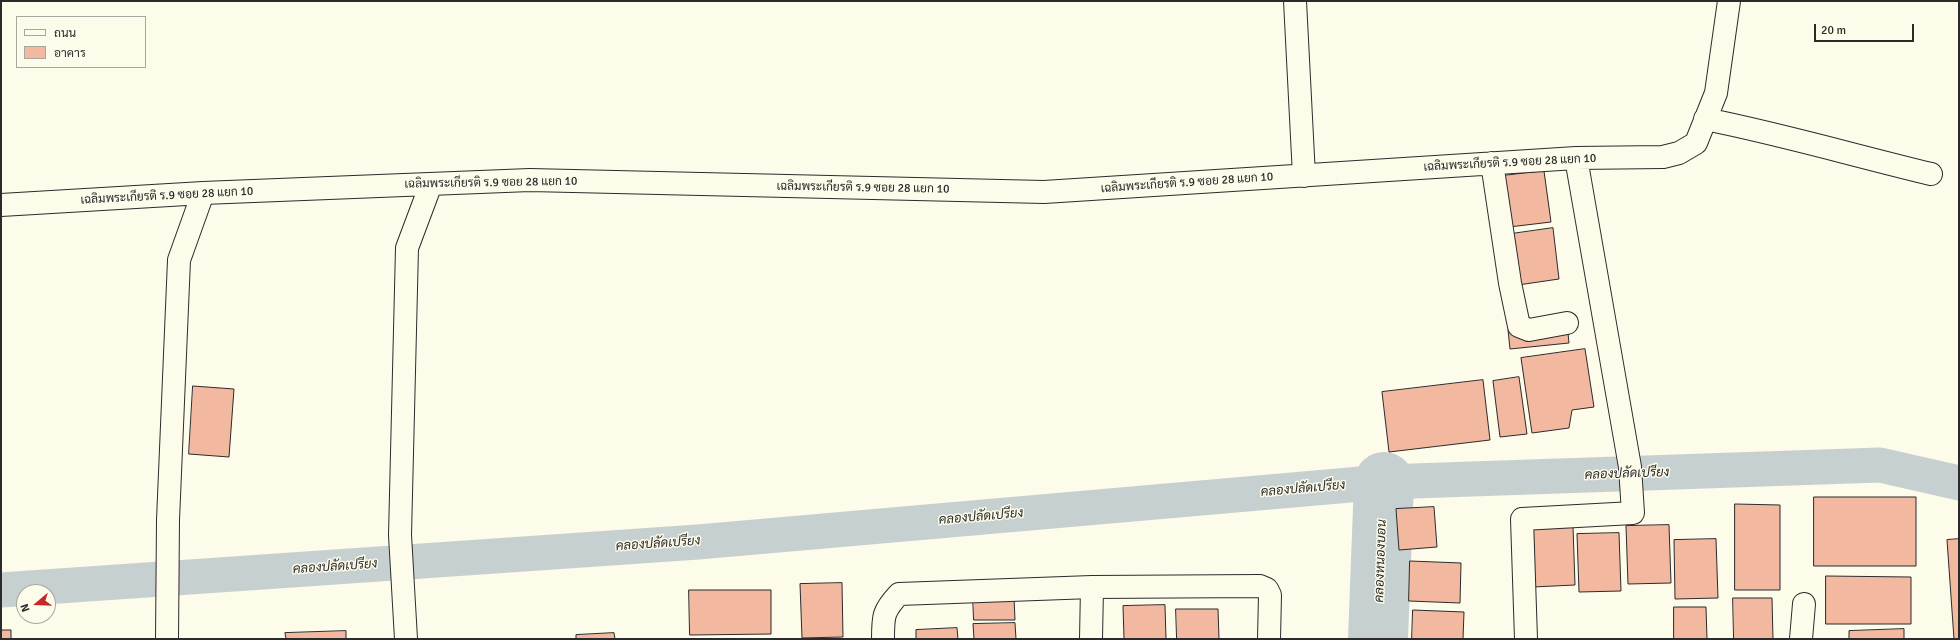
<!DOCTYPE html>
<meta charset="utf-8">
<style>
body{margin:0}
#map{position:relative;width:1960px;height:640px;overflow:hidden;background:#fdfbea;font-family:Signika,Sarabun,sans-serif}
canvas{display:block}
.frame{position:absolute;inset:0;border:2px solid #2b2b2b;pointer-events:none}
.legend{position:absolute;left:16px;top:16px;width:130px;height:52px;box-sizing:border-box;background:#fdfbea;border:1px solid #a9a89e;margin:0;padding:5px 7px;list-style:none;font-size:12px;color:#2b2b2b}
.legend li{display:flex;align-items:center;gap:8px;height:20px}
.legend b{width:20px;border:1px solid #a9a89e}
.north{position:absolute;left:16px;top:584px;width:40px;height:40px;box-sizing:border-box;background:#fdfbea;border:1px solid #a9a89e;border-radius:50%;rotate:251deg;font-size:11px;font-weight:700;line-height:16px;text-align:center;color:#2b2b2b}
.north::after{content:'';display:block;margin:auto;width:14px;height:18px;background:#c62828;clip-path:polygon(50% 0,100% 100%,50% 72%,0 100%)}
.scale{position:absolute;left:1814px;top:24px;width:100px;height:18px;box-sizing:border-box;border:2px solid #2b2b2b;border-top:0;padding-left:5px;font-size:12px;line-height:14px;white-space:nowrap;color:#2b2b2b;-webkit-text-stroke:3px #fdfbea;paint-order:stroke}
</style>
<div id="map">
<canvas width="1960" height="640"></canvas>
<div class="frame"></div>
<ul class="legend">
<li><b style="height:5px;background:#fdfbea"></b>ถนน</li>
<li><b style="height:11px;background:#f2b8a0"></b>อาคาร</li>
</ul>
<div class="north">N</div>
<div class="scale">20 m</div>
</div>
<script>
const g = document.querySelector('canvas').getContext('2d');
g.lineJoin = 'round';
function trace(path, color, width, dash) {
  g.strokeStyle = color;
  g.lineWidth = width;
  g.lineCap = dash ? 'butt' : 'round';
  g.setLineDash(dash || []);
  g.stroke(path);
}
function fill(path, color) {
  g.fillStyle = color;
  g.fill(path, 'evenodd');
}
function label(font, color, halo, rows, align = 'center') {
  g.font = font + ' Signika,Sarabun,sans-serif';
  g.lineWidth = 3;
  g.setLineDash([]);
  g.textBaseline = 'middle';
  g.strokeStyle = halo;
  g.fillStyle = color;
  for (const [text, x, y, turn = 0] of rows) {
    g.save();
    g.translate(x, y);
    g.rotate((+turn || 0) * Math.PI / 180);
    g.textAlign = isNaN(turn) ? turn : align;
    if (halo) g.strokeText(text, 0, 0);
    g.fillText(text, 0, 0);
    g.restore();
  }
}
trace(new Path2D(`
 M1 590 698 542 1384 482 1880 465 1959 483`), '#c7d0d0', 35);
trace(new Path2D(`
 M1378 639 1384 482`), '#c7d0d0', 60);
const building = new Path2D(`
 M1544 171 1551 222 1509 227 1502 176Z
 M1553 228 1559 279 1518 285 1511 234Z
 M1567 323 1569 343 1510 349 1508 330Z
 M1585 349 1594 407 1572 410 1569 428 1532 433 1521 358Z
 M1519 377 1527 434 1500 437 1493 381Z
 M1483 380 1490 440 1389 452 1382 392Z
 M193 386 234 389 229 457 189 454Z
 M1814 497H1916V566H1814Z
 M1735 504 1780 505V590H1735Z
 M1434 507 1437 547 1399 550 1396 509Z
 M1669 525 1671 583 1628 584 1626 526Z
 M1573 527 1575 585 1533 587 1531 528Z
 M1619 533 1621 591 1579 592 1577 534Z
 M1716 539 1718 598 1675 599 1674 540Z
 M1959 539V639H1954L1947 540Z
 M1410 561 1461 563 1460 603 1409 601Z
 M1826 576 1911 577V624H1826Z
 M842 583 843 637 802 638 800 584Z
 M689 590H771V634L690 635Z
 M973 598H1014L1015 620H974Z
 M1733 598H1772L1773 639H1734Z
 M1165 605 1166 639H1124L1123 606Z
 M1674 607H1706L1707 639H1674Z
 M1176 609H1218L1219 639H1177Z
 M1413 610 1464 612 1463 639H1412Z
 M1015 623 1016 639H974L973 624Z
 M957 628 958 639H916V630Z
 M1904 629V639H1849V631Z
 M1 630H11V639H1Z
 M346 631V639H286L285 633Z
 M614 633 615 639H576V635Z`);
fill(building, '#f2b8a0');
trace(building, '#2b2b2b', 1);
const minor = new Path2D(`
 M1295 1 1304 176
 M1705 119C1781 134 1856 156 1931 174
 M1492 163 1510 283 1519 326 1529 330 1567 323
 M1 205 203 193 530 180 1044 192 1576 158 1663 157 1679 153 1696 143 1716 93 1729 1
 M167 639 168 520 179 260 203 193
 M406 639 400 535 407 248 431 184
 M883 639C883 616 883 611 899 594L1092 587 1260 586 1267 589 1270 595 1269 639
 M1091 639 1092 587
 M1526 639 1522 519 1633 513 1630 467 1576 158
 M1801 639 1804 604`);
trace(minor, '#2b2b2b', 24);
trace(minor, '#fdfbea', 22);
label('12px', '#2b2b2b', '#fdfbea', [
 ["เฉลิมพระเกียรติ ร.9 ซอย 28 แยก 10",1510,163,-3],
 ["เฉลิมพระเกียรติ ร.9 ซอย 28 แยก 10",491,183,-1],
 ["เฉลิมพระเกียรติ ร.9 ซอย 28 แยก 10",1187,183,-4],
 ["เฉลิมพระเกียรติ ร.9 ซอย 28 แยก 10",863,188,1],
 ["เฉลิมพระเกียรติ ร.9 ซอย 28 แยก 10",167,196,-3]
]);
label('italic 13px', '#2b2b2b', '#fdfbea', [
 ["คลองปลัดเปรียง",1627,474,-2],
 ["คลองปลัดเปรียง",1303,489,-5],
 ["คลองปลัดเปรียง",981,517,-5],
 ["คลองปลัดเปรียง",658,544,-4],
 ["คลองหนองบอน",1381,561,-88],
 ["คลองปลัดเปรียง",335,567,-4]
]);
</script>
